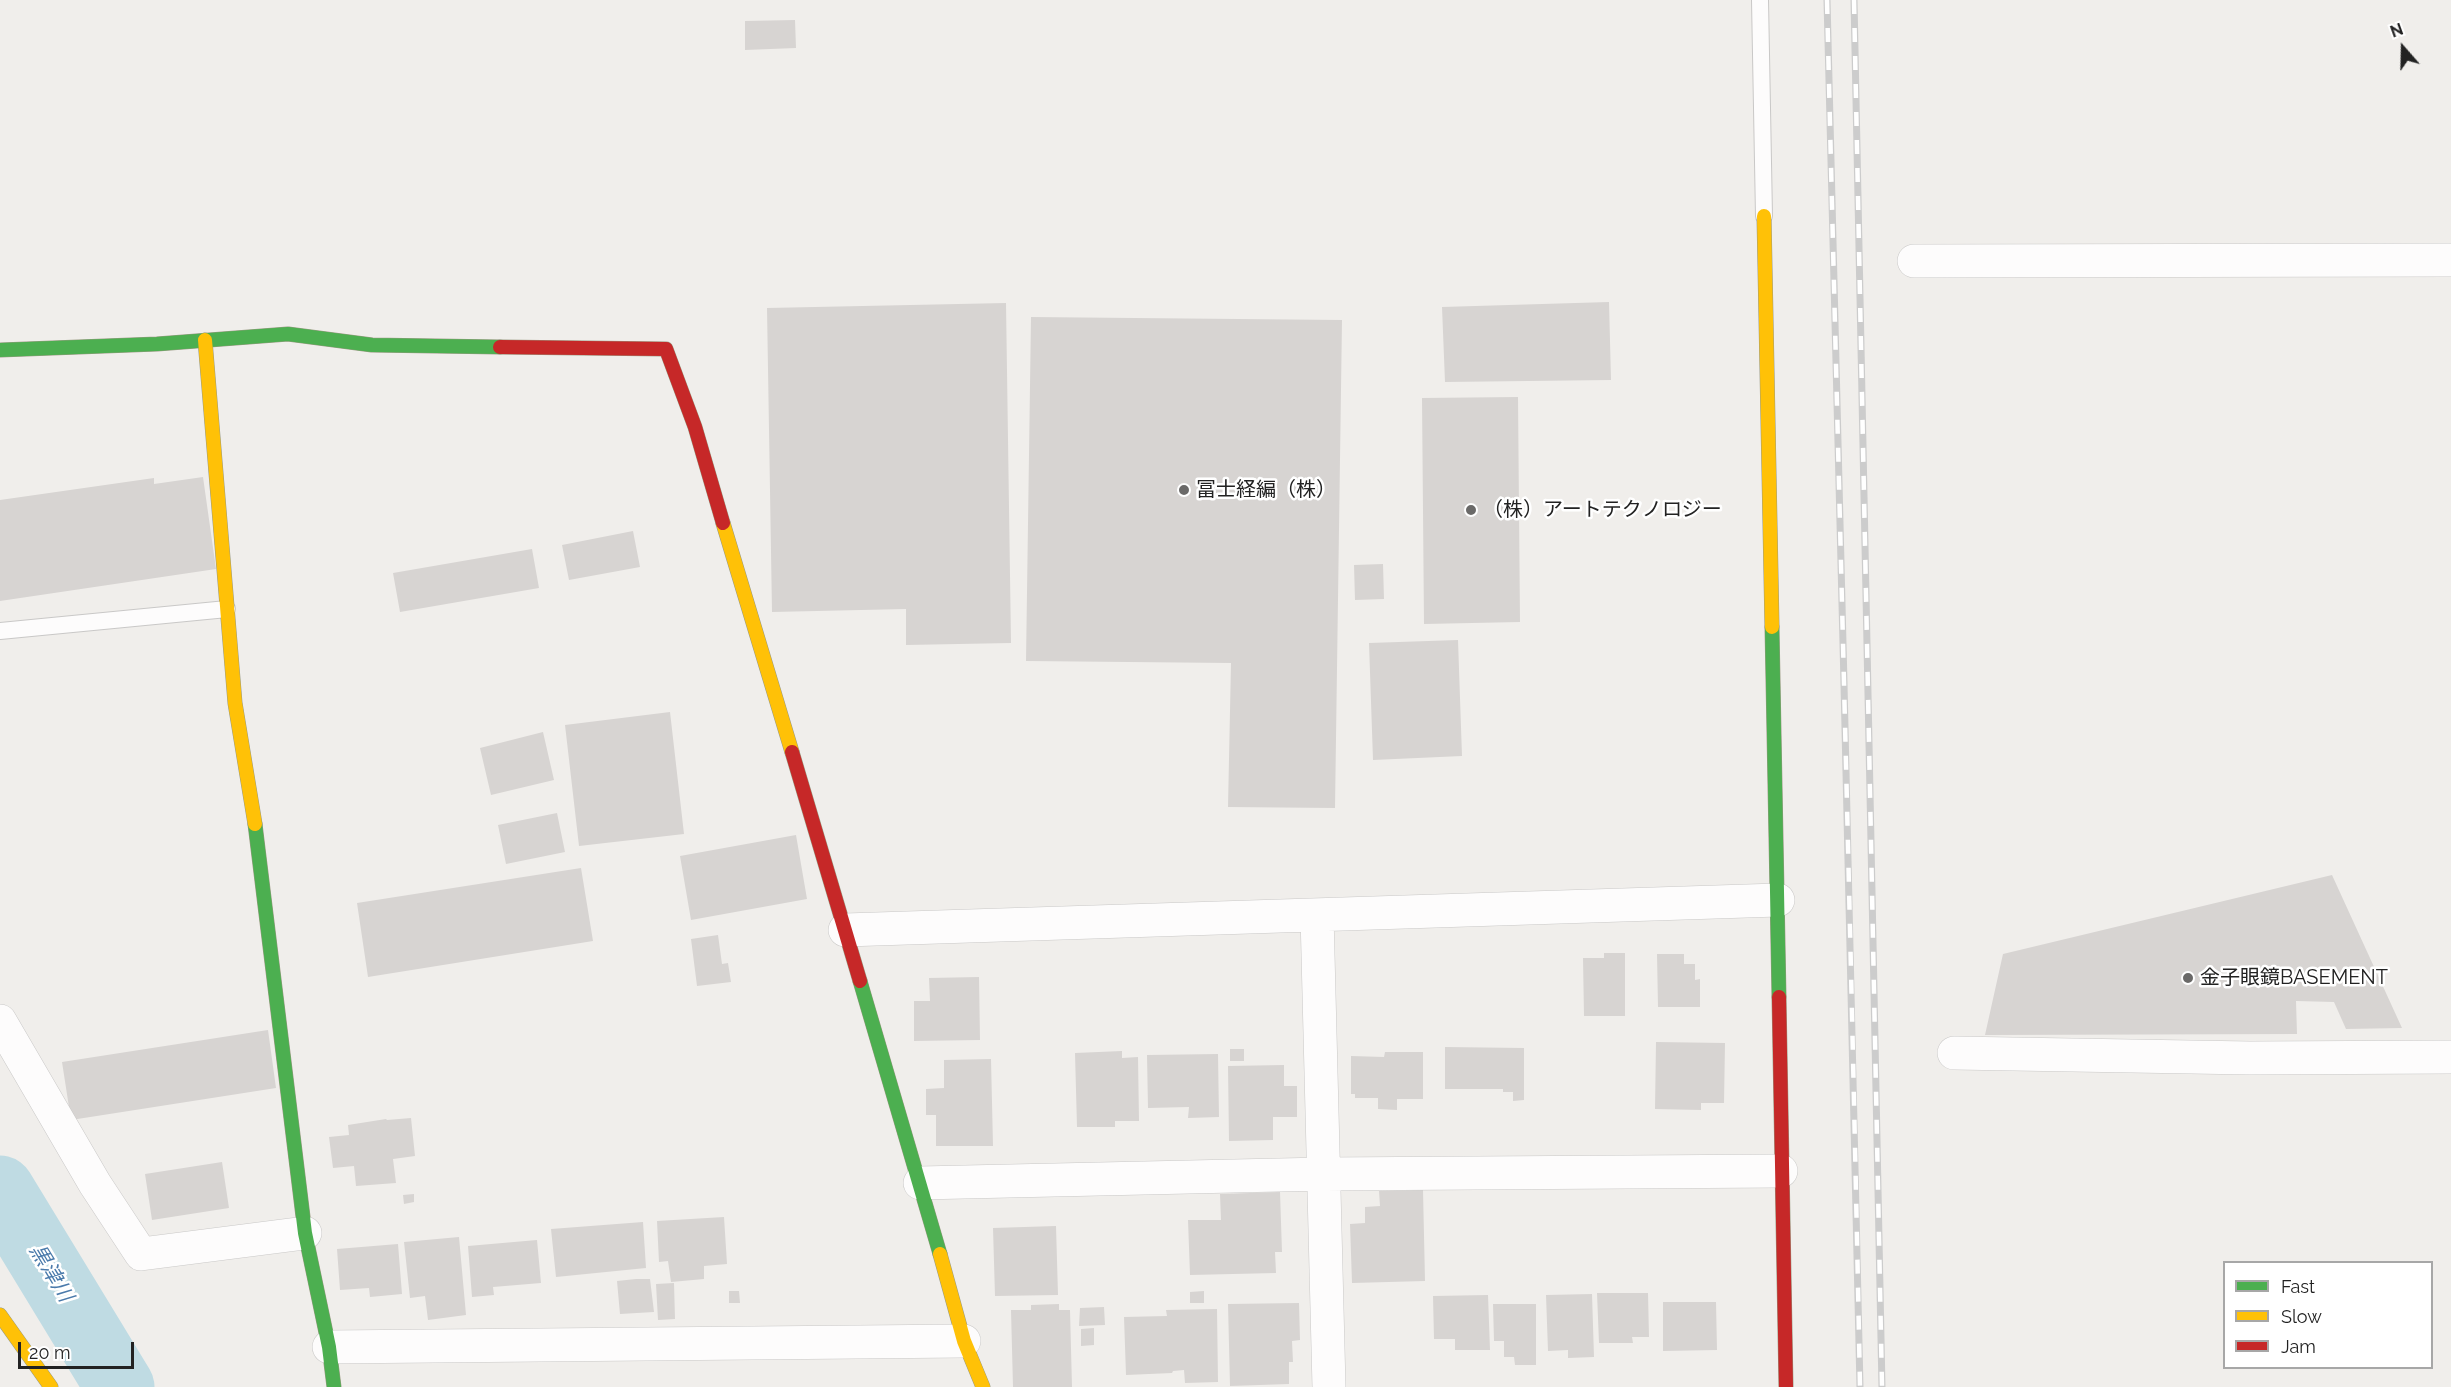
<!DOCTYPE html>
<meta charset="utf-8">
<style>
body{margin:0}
#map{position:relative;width:2451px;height:1387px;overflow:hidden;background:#f0eeeb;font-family:Raleway,sans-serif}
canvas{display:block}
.legend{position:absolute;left:2223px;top:1261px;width:210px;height:108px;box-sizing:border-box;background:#fff;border:2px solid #a7a7a7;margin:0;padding:8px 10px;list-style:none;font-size:18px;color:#222}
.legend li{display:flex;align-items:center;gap:12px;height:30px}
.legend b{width:30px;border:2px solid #a7a7a7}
.north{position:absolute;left:2373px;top:18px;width:60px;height:60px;-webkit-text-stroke:4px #fff;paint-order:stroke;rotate:340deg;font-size:16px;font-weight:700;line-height:24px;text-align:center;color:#222}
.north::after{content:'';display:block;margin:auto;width:21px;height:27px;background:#222;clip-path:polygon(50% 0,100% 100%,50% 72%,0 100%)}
.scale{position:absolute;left:18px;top:1342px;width:116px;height:27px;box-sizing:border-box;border:3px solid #222;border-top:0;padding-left:8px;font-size:18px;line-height:21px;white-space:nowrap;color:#222;-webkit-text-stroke:4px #fff;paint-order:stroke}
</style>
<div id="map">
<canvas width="2451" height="1387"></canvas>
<ul class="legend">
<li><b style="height:8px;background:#4caf50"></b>Fast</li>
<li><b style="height:8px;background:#ffc107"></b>Slow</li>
<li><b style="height:8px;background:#c62828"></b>Jam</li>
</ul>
<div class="north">N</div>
<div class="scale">20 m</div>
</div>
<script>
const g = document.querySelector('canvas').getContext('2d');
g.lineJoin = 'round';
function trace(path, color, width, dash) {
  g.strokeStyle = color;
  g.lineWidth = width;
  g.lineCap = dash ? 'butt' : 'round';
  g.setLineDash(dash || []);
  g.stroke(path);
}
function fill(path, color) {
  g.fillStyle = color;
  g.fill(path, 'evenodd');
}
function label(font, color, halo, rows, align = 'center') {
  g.font = font + ' Raleway,"Noto Sans JP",sans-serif';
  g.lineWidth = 5;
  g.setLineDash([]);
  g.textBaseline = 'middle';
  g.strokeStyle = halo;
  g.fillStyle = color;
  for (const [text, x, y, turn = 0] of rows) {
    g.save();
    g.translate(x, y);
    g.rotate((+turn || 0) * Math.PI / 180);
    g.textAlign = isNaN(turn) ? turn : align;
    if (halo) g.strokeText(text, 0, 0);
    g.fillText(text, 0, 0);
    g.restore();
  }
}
trace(new Path2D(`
 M0 1190 120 1387`), '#bfdbe3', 69);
fill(new Path2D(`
 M795 20 796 48 745 50V21Z
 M1609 302 1611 380 1445 382 1442 307Z
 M1006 303 1011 643 906 645V609L772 612 767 308Z
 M1031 317 1342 320 1335 808 1228 807 1231 663 1026 661Z
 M1518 397 1520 622 1424 624 1422 398Z
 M203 477 216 569 0 601V500L154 478V484Z
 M633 531 640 567 569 580 562 545Z
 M532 549 539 588 400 612 393 573Z
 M1383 564 1384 599 1355 600 1354 565Z
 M1458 640 1462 756 1373 760 1369 643Z
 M670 712 684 834 579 846 565 725Z
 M543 732 554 780 491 795 480 748Z
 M557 813 565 852 506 864 498 825Z
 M796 835 807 899 691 920 680 856Z
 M581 868 593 941 368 977 357 903Z
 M2332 875 2402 1028 2346 1029 2334 1002 2296 1001 2297 1034 1985 1035 2003 954Z
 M718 935 722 964 728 963 731 982 697 986 691 939Z
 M1604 953H1625V1016H1584L1583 958H1604Z
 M1657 954H1684V964H1695V980L1700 979V1007H1658Z
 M979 977 980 1040 914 1041V1001H930L929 978Z
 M268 1030 276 1088 71 1120 62 1062Z
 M1656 1042 1725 1043 1724 1103H1701V1110L1655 1109Z
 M1445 1047 1524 1048V1100L1513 1101V1092H1503V1089H1445Z
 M1230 1049H1244V1061H1230Z
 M1122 1051V1058L1138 1057 1139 1121H1115V1127H1077L1075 1053Z
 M1385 1052H1423V1099H1397V1110L1378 1109V1098H1355V1094H1351V1056L1384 1057Z
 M1218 1054 1219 1117 1188 1118 1189 1107 1148 1108 1147 1055Z
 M991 1059 993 1146H936V1115H926V1089L944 1088V1060Z
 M1284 1065V1086H1297V1117H1273V1140L1229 1141 1228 1066Z
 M411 1118 415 1156 393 1159 396 1183 356 1186 354 1166 333 1168 329 1137 349 1135 348 1125 386 1119 387 1120Z
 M222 1162 229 1208 152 1220 145 1174Z
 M1423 1190 1425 1281 1352 1283 1350 1224 1365 1223V1207L1380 1206 1379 1191Z
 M1280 1192 1282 1252H1275L1276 1273 1190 1275 1188 1220H1221L1220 1194Z
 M414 1194V1202L404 1204 403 1195Z
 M724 1217 727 1264 704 1266V1279L671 1282 668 1261 659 1262 657 1221Z
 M643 1222 646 1268 556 1277 551 1229Z
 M1056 1226 1058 1295 995 1296 993 1228Z
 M459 1237 466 1315 428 1320 425 1296 410 1298 404 1242Z
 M537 1240 541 1283 493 1287 494 1295 472 1297 468 1246Z
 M398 1244 402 1294 370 1297 369 1288 340 1290 337 1249Z
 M636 1279H650L654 1312 620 1314 617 1281Z
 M674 1283 675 1319 658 1320 656 1284Z
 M729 1291H739L740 1303H729Z
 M1204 1291V1303H1190V1292Z
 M1597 1293H1648L1649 1337H1632L1633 1343H1599Z
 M1592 1294 1594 1357 1568 1358V1350L1548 1351 1546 1295Z
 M1488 1295 1490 1350H1455V1339H1434L1433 1296Z
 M1663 1302H1716L1717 1350 1663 1351Z
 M1299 1303 1300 1340 1292 1341 1293 1362H1289V1384L1230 1386 1228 1304Z
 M1059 1304V1310H1070L1072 1387H1013L1011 1310H1031V1305Z
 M1493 1304H1536V1365H1515L1514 1357H1504V1341H1494Z
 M1104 1307 1105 1325 1079 1326 1080 1308Z
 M1217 1309 1218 1382 1185 1383 1184 1370 1173 1371 1172 1373 1126 1375 1124 1317 1167 1316 1166 1310Z
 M1094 1328V1345L1081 1346V1329Z`), '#d7d4d2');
const lane = new Path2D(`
 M1760 0 1764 216
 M0 631 227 609`);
const street = new Path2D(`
 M1914 261 2451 260
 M1317 915 1329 1387
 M845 930 1778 900
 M0 1021 95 1184 141 1254 305 1233
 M1954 1053 2250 1058 2451 1057
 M920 1183 1324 1174 1781 1171
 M329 1347 964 1341`);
const fast = new Path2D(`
 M0 350 157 344 288 334 372 345 500 347
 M1772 627 1779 997
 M255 824 305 1233 329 1347 334 1387
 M860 981 940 1254`);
const slow = new Path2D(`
 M1764 216 1772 627
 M205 340 235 703 255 824
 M723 523 792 752
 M940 1254 964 1341 983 1387
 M0 1315 51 1387`);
const jam = new Path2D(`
 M500 347 666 349 695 427 723 523
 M792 752 860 981
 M1779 997 1786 1387`);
trace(lane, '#c9c8c7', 18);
trace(street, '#c9c8c7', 34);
trace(fast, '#999a82', 15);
trace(slow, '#999a82', 15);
trace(jam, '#999a82', 15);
trace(lane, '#fdfcfc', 16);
trace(street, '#fdfcfc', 33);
trace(fast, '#4caf50', 14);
trace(slow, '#ffc107', 14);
trace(jam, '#c62828', 14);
const rail = new Path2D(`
 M1827 0C1838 462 1851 925 1860 1387
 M1854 0 1882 1387`);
trace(rail, '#ccc', 7);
trace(rail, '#fff', 4.5, [14]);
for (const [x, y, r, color] of [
 [1184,490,6,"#6a6968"],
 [1471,510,6,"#6a6968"],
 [2188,978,6,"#6a6968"]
]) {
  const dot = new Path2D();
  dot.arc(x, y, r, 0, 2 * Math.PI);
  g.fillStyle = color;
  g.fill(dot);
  trace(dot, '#fff', 2);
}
label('20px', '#222', '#fff', [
 ["冨士経編（株）",1196,490],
 ["（株）アートテクノロジー",1483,510],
 ["金子眼鏡BASEMENT",2200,978]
], 'left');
label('italic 21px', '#4a7aab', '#fff', [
 ["黒津川",51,1273,59]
]);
</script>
